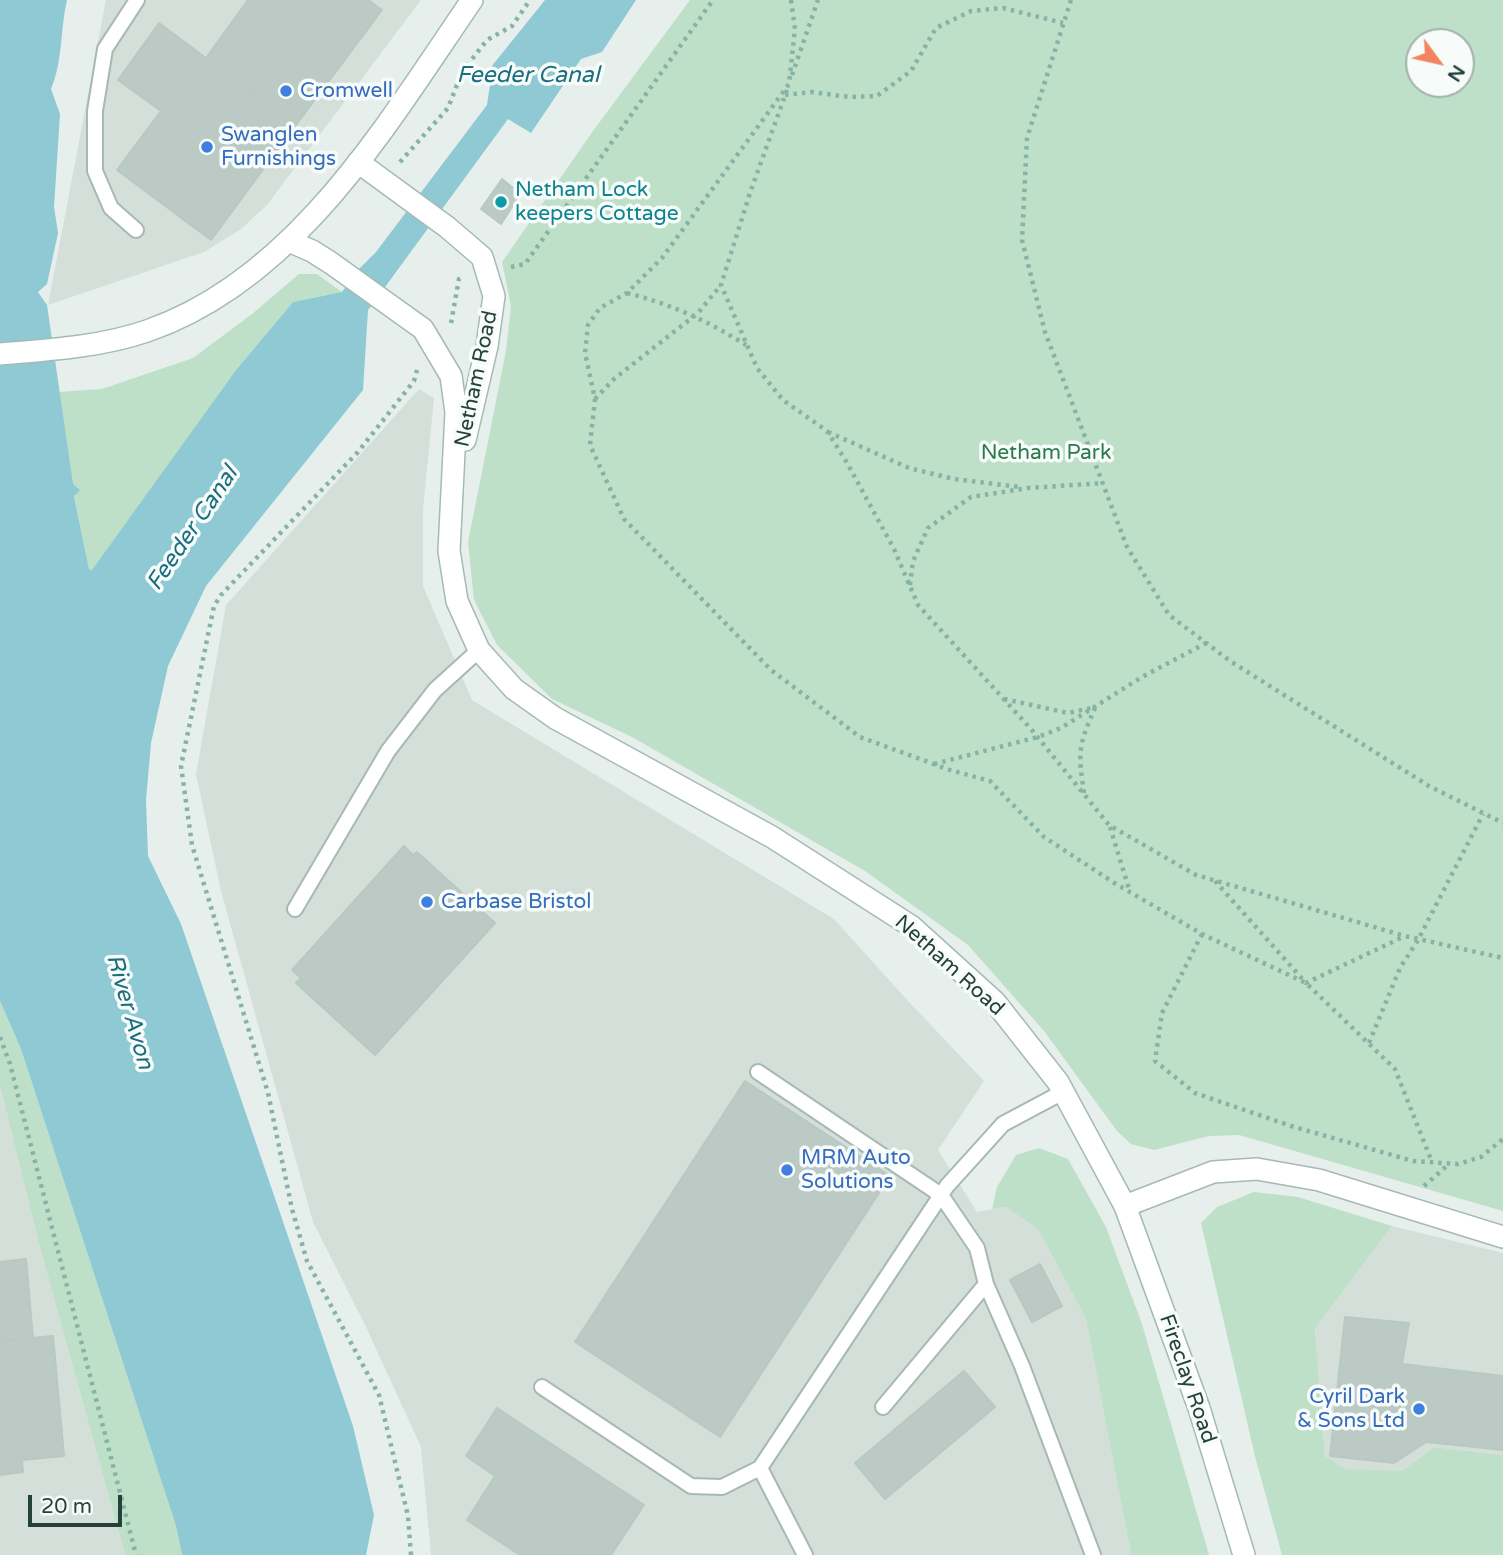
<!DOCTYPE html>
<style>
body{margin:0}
#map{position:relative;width:1503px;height:1555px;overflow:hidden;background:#e6efeb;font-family:"Varela Round",sans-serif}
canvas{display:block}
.north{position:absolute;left:1405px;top:28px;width:70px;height:70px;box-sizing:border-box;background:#f7fbf9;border:2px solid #a3b1ad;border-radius:50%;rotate:123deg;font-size:19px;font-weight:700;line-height:28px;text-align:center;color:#24423a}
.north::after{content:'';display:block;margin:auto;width:24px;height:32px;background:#f4845f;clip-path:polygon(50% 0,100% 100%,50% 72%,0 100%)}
.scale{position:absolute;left:28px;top:1495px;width:94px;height:32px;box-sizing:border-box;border:4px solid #24423a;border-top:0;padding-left:9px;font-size:21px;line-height:24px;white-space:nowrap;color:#24423a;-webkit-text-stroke:5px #f7fbf9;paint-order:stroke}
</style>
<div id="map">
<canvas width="1503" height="1555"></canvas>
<div class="north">N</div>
<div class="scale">20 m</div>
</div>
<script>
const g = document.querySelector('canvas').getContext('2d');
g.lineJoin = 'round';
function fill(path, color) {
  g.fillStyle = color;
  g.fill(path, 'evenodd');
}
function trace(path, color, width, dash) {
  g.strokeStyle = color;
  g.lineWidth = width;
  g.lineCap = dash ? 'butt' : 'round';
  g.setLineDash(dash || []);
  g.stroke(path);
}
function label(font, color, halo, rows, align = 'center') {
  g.font = font + ' "Varela Round",sans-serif';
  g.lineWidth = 7;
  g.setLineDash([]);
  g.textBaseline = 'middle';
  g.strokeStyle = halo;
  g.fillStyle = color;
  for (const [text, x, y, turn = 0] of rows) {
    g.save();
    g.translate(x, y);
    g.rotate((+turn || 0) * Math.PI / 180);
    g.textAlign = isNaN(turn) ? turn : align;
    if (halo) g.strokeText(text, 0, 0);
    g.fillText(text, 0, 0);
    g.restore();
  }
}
fill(new Path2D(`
 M106 0H421L267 205 241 229 204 252 48 305Z
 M419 389 434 398 423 510V586L472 700 834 919 909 1002 984 1081 938 1150 977 1212 1005 1207 1038 1229 1086 1319 1131 1555H431L421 1447 366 1327 313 1222 221 891 196 774 226 605Z
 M0 1086 40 1248 125 1555H0Z
 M1392 1226 1503 1253V1455L1434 1447 1402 1472 1346 1469 1325 1456 1315 1329Z`), '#d4dfda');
fill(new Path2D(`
 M690 0H1503V1211L1239 1135 1209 1136 1154 1150 1131 1144 1117 1131 1044 1031 968 945 865 871 632 737 552 699 497 645 474 600 468 542 506 351 511 306 502 262 593 131ZM1419 42H1461V84H1419Z
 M299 274H317L342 292 293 302 236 370 93 570 89 569 74 495 58 392 102 389 193 358 252 314Z
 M0 1001 21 1049 176 1526 182 1555H125L40 1248 0 1086Z
 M1039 1148 1068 1159 1106 1227 1142 1324 1209 1555H1131L1086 1319 1038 1229 1005 1207 992 1209 997 1187 1016 1155Z
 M1254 1192 1298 1197 1392 1226 1315 1329 1325 1456 1346 1469 1402 1471 1434 1447 1503 1455V1555H1282L1255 1456 1201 1223 1217 1207Z`), '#bfe0c8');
fill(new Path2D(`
 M0 0H67C60 30 63 61 51 89L60 114 54 207 58 233 47 284 38 292 47 305 73 484 80 490 74 496 89 569 92 570 236 370 293 302 342 292 357 271 376 252 487 105 490 85 483 77 545 0H636L602 52 581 59 531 133 508 119 377 298 368 310 363 390 206 586 168 666 151 743 146 800 148 856 181 924 353 1426 374 1515 366 1555H182L176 1526 21 1049 0 1001Z`), '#8ec9d4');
const building = new Path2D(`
 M248 0H368L382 10 296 125 206 58Z
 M159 23 296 125 211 240 117 170 161 111 118 80Z
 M502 179 513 188 518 183 524 188 501 224 481 209Z
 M404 846 413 855 417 852 495 923 375 1055 296 983 301 978 292 970Z
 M745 1081 890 1176 720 1437 575 1342Z
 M26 1259 33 1338 0 1341V1262Z
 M1040 1264 1062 1306 1032 1322 1010 1280Z
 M1345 1317 1409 1323 1402 1364 1503 1376V1450L1426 1442 1394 1463 1330 1456Z
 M53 1336 64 1456 22 1460 23 1472 0 1475V1341Z
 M964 1371 995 1407 885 1499 855 1463Z
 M497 1408 644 1505 611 1555H520L467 1520 495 1476 466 1456Z`);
fill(building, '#bbcac4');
trace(building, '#b8c9c2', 2);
const lane = new Path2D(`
 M136 230 111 208 95 171V111L105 49 137 0
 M295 909 388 751 435 690 479 650
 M758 1072 941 1195 977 1248 986 1284 1022 1366 1093 1555
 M542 1387 691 1486 722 1487 760 1468 947 1186 1003 1124 1063 1092
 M883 1407 986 1284
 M760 1468 805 1555`);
const street = new Path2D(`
 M1125 1206 1213 1172 1257 1169 1319 1180 1503 1237`);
const secondary = new Path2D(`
 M358 162 447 227 482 257 494 296 487 346 465 440
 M289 241 312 251 331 263 423 329 451 376 456 412 449 551 457 601 479 650 514 689 555 718 772 837 911 926 995 1002 1058 1082 1125 1206 1199 1408 1244 1555
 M0 354C49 350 100 347 147 331 296 280 387 124 472 0`);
trace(lane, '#a8b8b2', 18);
trace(street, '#a8b8b2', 24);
trace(secondary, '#a4bbb3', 24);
trace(new Path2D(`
 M791 0 795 29 789 84 662 258 627 293 600 308 588 325 585 353 595 399 590 445 624 519 771 670 860 737 950 770 990 781 1044 837 1116 884 1202 934 1306 983 1395 1069 1432 1162
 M1071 0 1027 138 1022 240 1045 332 1127 547 1169 615 1230 661 1429 786 1503 823
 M792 75 818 0
 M787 90 750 193 721 285 757 368 783 400 827 431 846 461 894 549 918 605 1031 729 1109 825 1196 875 1405 936 1503 958
 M785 95 812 92 849 97 877 96 911 71 936 28 971 11 1003 8 1063 23
 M400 162 448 108 462 72 487 40 512 26 530 0
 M511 267 525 264 713 0
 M627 293C671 304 708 321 746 345
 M451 323 459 279 461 278
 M595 399 614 379 698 313 721 285
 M828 432 909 468 954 479 1020 487
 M910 585 913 561 928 528 971 497 1028 488 1104 483
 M1004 699 1068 713 1091 708
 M934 764 1038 737 1061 728 1142 677 1206 643
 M1084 793C1078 752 1078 746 1095 708
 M1110 827 1130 892
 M1215 881 1306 983 1405 936
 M1202 934 1162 1013 1155 1061 1195 1093 1291 1126 1413 1161 1458 1164 1481 1157 1503 1139
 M0 1037 10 1064 136 1555
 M1369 1043 1400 968 1418 940 1483 814
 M1424 1186 1449 1164
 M411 1555 408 1516 379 1395 307 1261 292 1209 268 1093 192 845 181 766 214 606 221 595 358 452 414 381 417 370`), '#86b3a5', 4.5, [3.5, 5]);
trace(lane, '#fff', 14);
trace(street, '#fff', 21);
trace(secondary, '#fff', 21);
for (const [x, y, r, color] of [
 [286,91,7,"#3f7fe0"],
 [207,147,7,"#3f7fe0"],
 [501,202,7,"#0f9aa8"],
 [427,902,7,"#3f7fe0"],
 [787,1170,7,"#3f7fe0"],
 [1419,1409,7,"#3f7fe0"]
]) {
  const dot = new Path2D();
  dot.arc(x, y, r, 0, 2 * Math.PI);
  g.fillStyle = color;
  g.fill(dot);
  trace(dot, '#f7fbf9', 2.5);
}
label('21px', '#366cbe', '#f7fbf9', [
 ["Cromwell",300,91],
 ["Swanglen",221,135],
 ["Furnishings",221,159],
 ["Carbase Bristol",441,902],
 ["MRM Auto",801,1158],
 ["Solutions",801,1182],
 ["Cyril Dark",1405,1397,"right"],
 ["& Sons Ltd",1405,1421,"right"]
], 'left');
label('21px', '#0d838f', '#f7fbf9', [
 ["Netham Lock",515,190],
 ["keepers Cottage",515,214]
], 'left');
label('21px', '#24423a', '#f7fbf9', [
 ["Netham Road",477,379,-78],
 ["Netham Road",949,966,42],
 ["Fireclay Road",1187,1379,71]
]);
label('21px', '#2d7a4b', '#f7fbf9', [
 ["Netham Park",1046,453]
]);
label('italic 23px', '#1c6f80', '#f7fbf9', [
 ["Feeder Canal",528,76],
 ["Feeder Canal",193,529,-56],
 ["River Avon",129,1012,74]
]);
</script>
